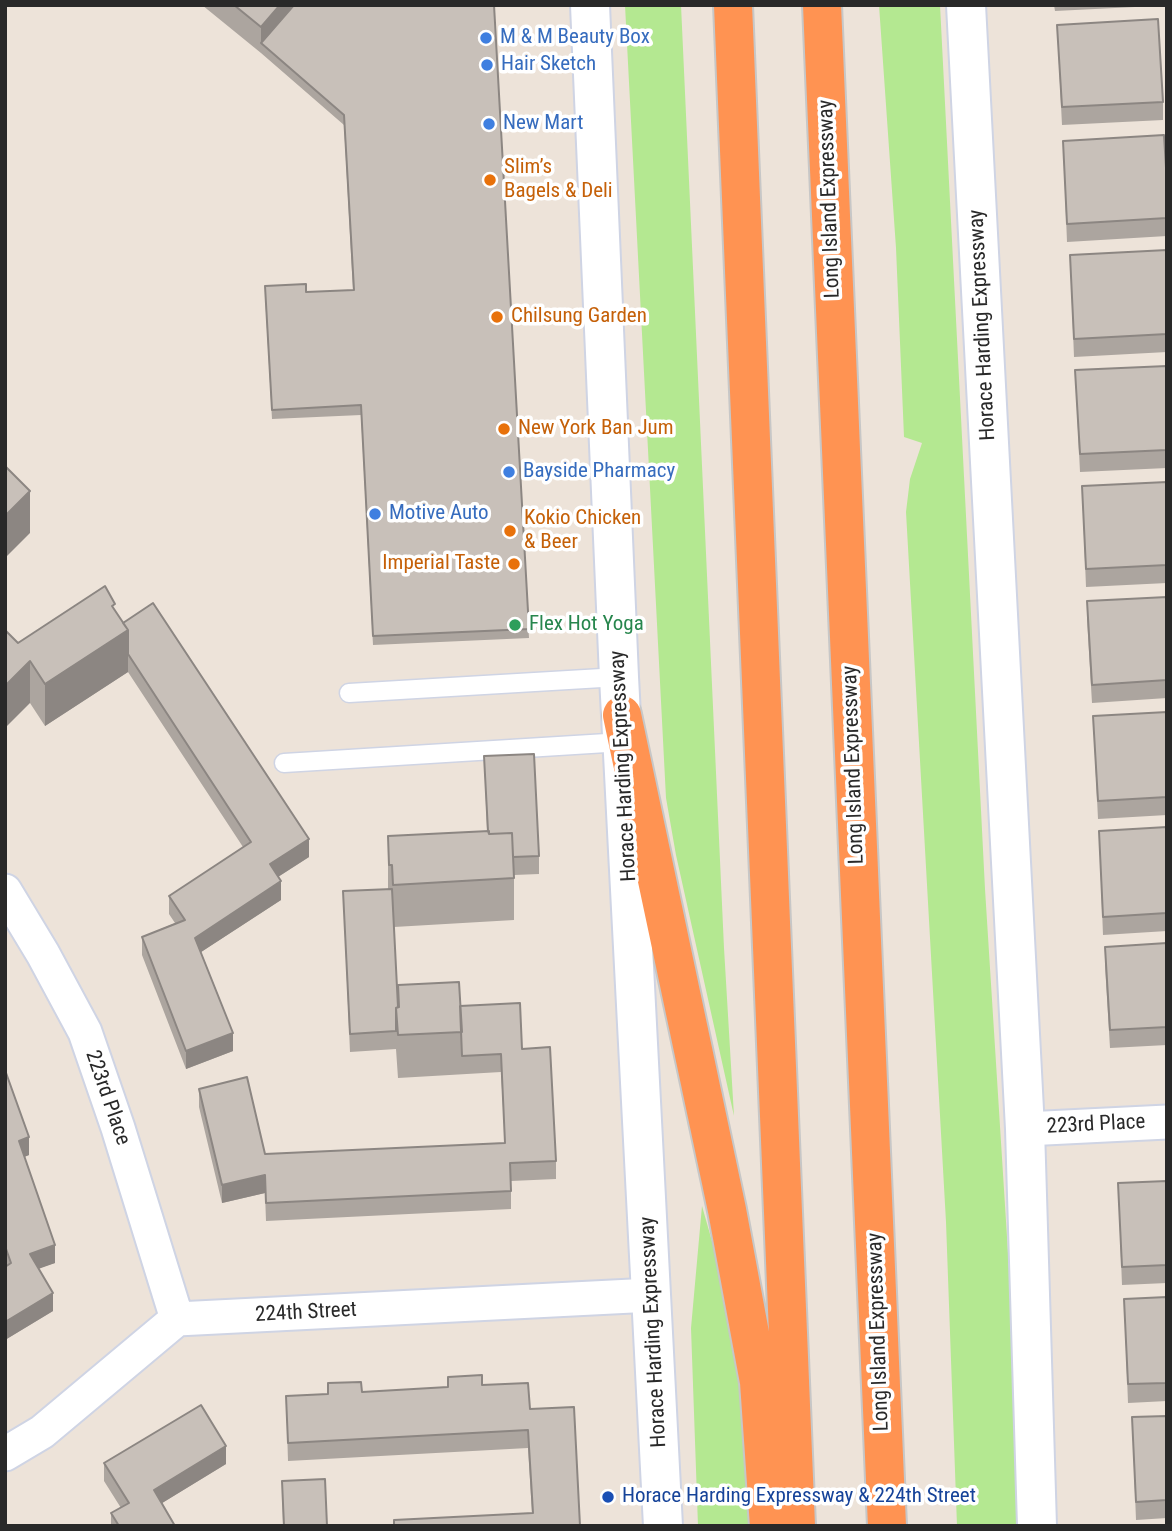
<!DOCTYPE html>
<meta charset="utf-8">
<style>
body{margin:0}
#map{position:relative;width:1172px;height:1531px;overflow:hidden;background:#ede3d9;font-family:"Roboto Condensed",sans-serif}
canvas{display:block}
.frame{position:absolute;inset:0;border:7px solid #292929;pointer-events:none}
</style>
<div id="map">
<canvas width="1172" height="1531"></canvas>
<div class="frame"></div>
</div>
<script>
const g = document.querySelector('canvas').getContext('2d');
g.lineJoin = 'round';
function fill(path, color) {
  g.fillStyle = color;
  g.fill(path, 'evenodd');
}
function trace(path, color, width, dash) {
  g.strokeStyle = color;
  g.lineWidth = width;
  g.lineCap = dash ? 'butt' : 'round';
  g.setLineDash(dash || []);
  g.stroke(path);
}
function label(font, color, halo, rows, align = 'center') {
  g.font = font + ' "Roboto Condensed",sans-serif';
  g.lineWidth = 7;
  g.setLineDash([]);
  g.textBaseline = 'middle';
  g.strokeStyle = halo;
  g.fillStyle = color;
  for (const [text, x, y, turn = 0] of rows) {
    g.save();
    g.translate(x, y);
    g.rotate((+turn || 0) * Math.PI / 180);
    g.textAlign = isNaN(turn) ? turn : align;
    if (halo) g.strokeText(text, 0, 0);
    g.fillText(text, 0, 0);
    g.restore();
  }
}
fill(new Path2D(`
 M625 5H681L724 948 734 1116 676 855 666 798Z
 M879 5H940L985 889 1012 1316 1018 1526H957L946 1222 906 512 910 479 922 443 904 437 896 248Z
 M702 1206 727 1294 746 1441 749 1526H698L691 1328Z`), '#b4e891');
const lane = new Path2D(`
 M349 693 619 677
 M284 763 623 742`);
const street = new Path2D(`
 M5 891 43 954 85 1032 118 1128 177 1319
 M1025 1129 1167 1122
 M5 1454 42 1432 177 1319 652 1295`);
const secondary = new Path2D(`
 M590 5 619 677 663 1526
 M966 5 1025 1129 1037 1526`);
const highway = new Path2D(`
 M733 5 796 1526
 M822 5 887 1526
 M622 715 727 1210 759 1382 769 1526`);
trace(lane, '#cfd4e4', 21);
trace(street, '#cfd4e4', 37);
trace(secondary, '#cfd4e4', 42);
trace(highway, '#c7c7c7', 42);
trace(lane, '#fff', 18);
trace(street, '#fff', 33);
trace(secondary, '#fff', 38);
trace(highway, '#ff9352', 38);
fill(new Path2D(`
 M202 5H494L529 638 373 645 361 415 272 419 265 295 353 290 344 125 261 53Z
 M1054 5H1155V6L1055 11Z
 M1057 25 1163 102V120L1062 125Z
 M1063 141 1167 184V236L1067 242Z
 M1167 250V352L1074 357 1070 255Z
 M1167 366V468L1080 472 1075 370Z
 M1167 482V583L1086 587 1082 486Z
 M1167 597V698L1092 703 1087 619V601Z
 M115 611 123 623 309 857 278 877 281 900 201 952 233 1051 186 1069 142 955V937L175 923 169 914V896L243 847 128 672 45 726 30 703 18 643Z
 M1167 712V815L1098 819 1093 716Z
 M484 756 539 856V874L514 875V920L394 927 398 1007V985L460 1006 522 1049 556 1161V1179L511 1181V1209L266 1221 265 1193 222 1203 199 1107V1089L265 1154 505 1143 501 1072 398 1078 396 1049 350 1052 343 891 388 889V836L487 831Z
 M1167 827V931L1103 935 1099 831Z
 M1167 943V1045L1110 1048 1105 965V947Z
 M5 1070 29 1155 24 1157 55 1263 39 1268 53 1311 5 1340Z
 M1167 1181V1283L1122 1285 1118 1183Z
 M1167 1297V1401L1128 1403 1124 1299Z
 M448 1377 482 1385 530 1409 580 1526 532 1513 528 1448 288 1461 286 1396 328 1394V1383L362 1392 448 1387Z
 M1167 1416V1518L1136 1520 1132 1417Z
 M104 1463 226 1464 162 1503 175 1526H111V1513L121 1508 104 1481Z
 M282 1481 327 1526H283Z`), '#aca59f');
fill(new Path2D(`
 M280 5H302L261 43V27Z
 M30 491V533L5 558V516Z
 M128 630V672L45 726V684Z
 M30 661V703L5 728V686Z
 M309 839V857L270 882V864Z
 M281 881V900L195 956V938Z
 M233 1033V1051L186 1069V1051Z
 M29 1137V1155L19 1159V1141Z
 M265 1175V1193L222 1203V1185Z
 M55 1245V1263L30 1272V1254Z
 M53 1293V1311L5 1340V1322Z
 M226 1446V1464L154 1508V1490Z`), '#8c8682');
const building = new Path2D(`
 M234 5H280L261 27Z
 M294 5H494L529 629 373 636 361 405 272 410 265 286 306 284V292L354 290 344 115 261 43Z
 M1158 19 1163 102 1062 107 1057 25Z
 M1164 135 1167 184V218L1067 224 1063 141Z
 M1167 250V334L1074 339 1070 255Z
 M1167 366V450L1080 454 1075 370Z
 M5 466 30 491 5 516Z
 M1167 482V565L1086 569 1082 486Z
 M105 586 115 604 112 606 128 630 45 684 30 661 5 686V630L18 643Z
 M1167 597V680L1092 685 1087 601Z
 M153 603 309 839 270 864 281 881 195 938 233 1033 186 1051 142 937 185 920 169 896 251 842 128 654V630L123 623Z
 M1167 712V797L1098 801 1093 716Z
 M534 754 539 856 513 857 512 833 489 834 488 831 484 756Z
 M1167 827V913L1103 917 1099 831Z
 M489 831V834L512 833 514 878 393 885 392 865H389L388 836Z
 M392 889 398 1007 396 1008V1031L350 1034 343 891Z
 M1167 943V1027L1110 1030 1105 947Z
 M459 982 462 1032 398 1035 396 1008 399 1007 398 985Z
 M520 1003 522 1049 550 1047 556 1161 510 1163 511 1191 266 1203 265 1175 222 1185 199 1089 247 1077 265 1154 505 1143 501 1054 462 1056 460 1006Z
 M5 1070 29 1137 19 1141 55 1245 30 1254 53 1293 5 1322V1267L11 1263 5 1246Z
 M1167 1181V1265L1122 1267 1118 1183Z
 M1167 1297V1383L1128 1384 1124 1299Z
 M482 1375V1385L528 1383 530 1409 574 1407 580 1526H394V1520L533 1513 528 1430 288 1443 286 1396 328 1394V1383L361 1382 362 1392 448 1387V1377Z
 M201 1405 226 1446 154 1490 175 1526H119L111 1513 129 1503 104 1463Z
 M1167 1416V1500L1136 1502 1132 1417Z
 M325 1479 327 1526H284L282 1481Z`);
fill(building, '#c8c0b9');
trace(building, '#8c8682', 2);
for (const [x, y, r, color] of [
 [486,38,7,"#3f7fe0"],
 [487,65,7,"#3f7fe0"],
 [489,124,7,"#3f7fe0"],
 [490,180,7,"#e8710a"],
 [497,317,7,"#e8710a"],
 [504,429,7,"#e8710a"],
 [509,472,7,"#3f7fe0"],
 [375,514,7,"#3f7fe0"],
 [510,531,7,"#e8710a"],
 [514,564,7,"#e8710a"],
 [515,625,7,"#2e9e5b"],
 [608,1497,7,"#1a4fb4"]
]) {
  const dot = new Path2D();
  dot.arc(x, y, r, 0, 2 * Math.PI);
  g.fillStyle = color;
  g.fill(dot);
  trace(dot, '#fff', 2.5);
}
label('21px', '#366cbe', '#fff', [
 ["M & M Beauty Box",500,38],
 ["Hair Sketch",501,65],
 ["New Mart",503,124],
 ["Bayside Pharmacy",523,472],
 ["Motive Auto",389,514]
], 'left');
label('21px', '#c56008', '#fff', [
 ["Slim’s",504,168],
 ["Bagels & Deli",504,192],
 ["Chilsung Garden",511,317],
 ["New York Ban Jum",518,429],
 ["Kokio Chicken",524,519],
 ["& Beer",524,543],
 ["Imperial Taste",500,564,"right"]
], 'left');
label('21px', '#292929', '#fff', [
 ["Long Island Expressway",830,199,-92],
 ["Horace Harding Expressway",983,325,-93],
 ["Long Island Expressway",854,765,-92],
 ["Horace Harding Expressway",624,766,-93],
 ["223rd Place",107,1098,71],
 ["223rd Place",1096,1125,-3],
 ["224th Street",306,1313,-3],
 ["Horace Harding Expressway",654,1332,-93],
 ["Long Island Expressway",879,1332,-92]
]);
label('21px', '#27864d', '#fff', [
 ["Flex Hot Yoga",529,625]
], 'left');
label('21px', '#164399', '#fff', [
 ["Horace Harding Expressway & 224th Street",622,1497]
], 'left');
</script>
